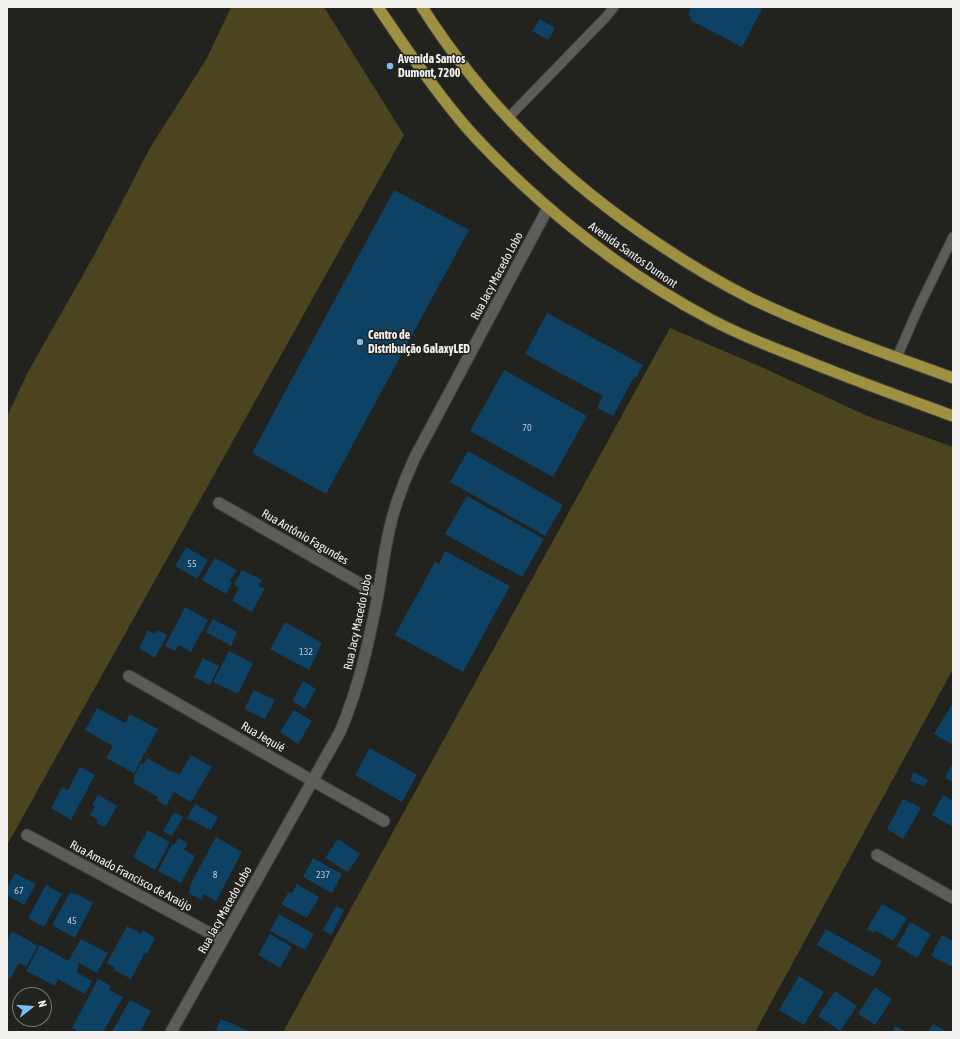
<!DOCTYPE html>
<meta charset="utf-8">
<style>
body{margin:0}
#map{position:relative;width:960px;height:1039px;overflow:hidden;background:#22221f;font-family:"Asap Condensed",sans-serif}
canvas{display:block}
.frame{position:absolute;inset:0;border:8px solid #f2f1f0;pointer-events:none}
.north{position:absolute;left:12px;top:987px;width:40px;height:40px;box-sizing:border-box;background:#22221f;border:1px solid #757573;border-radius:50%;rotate:73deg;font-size:11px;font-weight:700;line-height:16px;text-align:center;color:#f2f1f0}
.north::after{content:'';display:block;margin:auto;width:14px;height:18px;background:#77c0f7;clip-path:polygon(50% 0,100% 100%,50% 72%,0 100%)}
</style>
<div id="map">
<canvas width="960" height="1039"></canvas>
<div class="frame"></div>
<div class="north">N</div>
</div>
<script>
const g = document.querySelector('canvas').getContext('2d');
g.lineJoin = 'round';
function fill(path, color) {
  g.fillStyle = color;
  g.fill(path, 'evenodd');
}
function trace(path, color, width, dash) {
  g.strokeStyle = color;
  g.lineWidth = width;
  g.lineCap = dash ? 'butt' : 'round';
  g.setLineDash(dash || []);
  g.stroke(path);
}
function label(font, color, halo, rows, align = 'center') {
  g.font = font + ' "Asap Condensed",sans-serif';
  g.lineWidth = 3;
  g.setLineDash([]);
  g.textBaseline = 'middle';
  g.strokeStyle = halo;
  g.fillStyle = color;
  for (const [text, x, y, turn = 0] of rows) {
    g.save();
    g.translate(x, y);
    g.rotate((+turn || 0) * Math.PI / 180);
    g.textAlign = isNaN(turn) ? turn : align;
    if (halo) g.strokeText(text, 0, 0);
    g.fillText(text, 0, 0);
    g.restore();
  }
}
fill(new Path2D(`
 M231 7H324L404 135 7 845V416L28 372 97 250 150 148 207 58Z
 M670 328 766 369 865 415 953 447V669L755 1032H283Z`), '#4b441e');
fill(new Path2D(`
 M692 7H763L742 47 690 20 692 17 688 15Z
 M540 19 555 28 548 40 532 31Z
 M394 190 469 230 326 494 252 453Z
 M547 313 643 365 636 378 634 377 613 416 597 408 603 396 525 354Z
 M504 370 587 416 553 477 470 431Z
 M468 451 563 505 545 536 450 482Z
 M467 496 544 539 522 577 445 534Z
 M186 547 208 560 197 579 175 566Z
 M445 551 510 586 463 672 395 635 435 562 439 564Z
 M215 558 237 570 230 581 232 582 226 594 202 580Z
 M242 570 262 580 258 586 265 588 252 612 232 601 239 588 234 585Z
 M185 607 208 620 191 652 179 645 175 651 165 646Z
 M213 619 237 632 231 646 206 632Z
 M285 622 322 643 309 670 270 649Z
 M148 630 155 634 157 630 167 635 155 658 139 648Z
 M229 651 253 663 238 694 213 682Z
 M203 658 219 666 210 685 194 677Z
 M303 681 316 689 305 709 292 701Z
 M254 690 275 700 265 719 244 709Z
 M952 704H953V745L934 734Z
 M97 708 125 723 130 714 158 729 134 773 106 758 113 746 85 730Z
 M294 710 312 721 298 744 280 732Z
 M370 748 417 775 402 802 355 775Z
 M191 755 212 767 191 802 174 792 166 806 156 800 158 797 133 783 135 779 133 778 141 763 143 765 147 758 172 772 173 771 179 775Z
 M953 762V782L945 778Z
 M80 767 95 775 71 820 51 808 62 787 68 790Z
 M914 772 928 780 924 787 910 780Z
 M98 795 117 806 105 827 96 823 98 820 90 815 95 806 92 804Z
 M943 795 953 801V827L932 815Z
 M903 799 921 808 903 839 887 829Z
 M195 804 218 817 211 830 187 818Z
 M174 812 183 817 172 836 163 831Z
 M148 830 170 842 155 870 133 857Z
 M216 837 242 852 216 901 204 894 201 900 188 893 191 888 189 887Z
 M178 838 188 843 184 850 195 856 181 883 158 871 172 844 174 845Z
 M338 839 360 854 348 872 325 858Z
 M313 858 342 874 332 893 303 877Z
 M15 873 36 884 24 905 7 895V888Z
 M297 884 319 897 307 918 281 904 289 892 292 893Z
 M46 885 62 894 44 927 28 918Z
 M70 892 77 895V894L93 903 75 938 52 925Z
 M882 904 907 918 893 941 875 930 874 933 867 929Z
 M336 906 344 910 331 935 323 930Z
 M279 914 314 934 305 950 270 931Z
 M910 922 931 934 917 958 897 946Z
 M127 926 141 934 143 930 155 938 147 954 145 953 131 979 114 970 115 968 107 963Z
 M826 929 882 961 873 977 817 945Z
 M12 931 38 946 26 967 19 963 10 979 7 977V941Z
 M270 934 292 947 280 968 258 955Z
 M942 935 953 941V967L931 956Z
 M81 939 108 953 97 973 79 963 77 966H79L76 972 92 981 85 994 58 979 55 986 26 971 40 945 68 961Z
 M799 976 824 992 804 1025 779 1010Z
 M98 979 111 986 109 990 123 997 103 1032H79L72 1028Z
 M875 987 892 999 875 1025 858 1014Z
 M835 991 857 1006 840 1031 818 1016Z
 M130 1000 151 1011 140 1032H112Z
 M221 1019 251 1032H215Z
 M933 1024 948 1032H928Z
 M895 1026 906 1032H892Z`), '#0d4264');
const service = new Path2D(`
 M508 118 606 17 614 7
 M897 357 917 311 953 237`);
const minor = new Path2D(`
 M219 503 378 594
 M129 676 313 781 384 821
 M27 835 223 940
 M877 855 953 898
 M171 1032 340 732C359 688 369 641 378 595 383 564 387 532 397 502 402 487 408 472 415 457L548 208`);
const primary = new Path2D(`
 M378 7C404 46 431 85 461 121 480 144 501 164 522 184 579 237 642 283 710 319 738 334 768 346 797 357 848 378 901 397 953 416
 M422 7C483 103 566 183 660 245 690 265 720 283 752 299 817 330 885 353 953 378`);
trace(service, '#3f3e3c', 11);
trace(minor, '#3f3e3c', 13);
trace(primary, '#3f3e3c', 13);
trace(service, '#5d5c59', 9);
trace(minor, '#5d5c59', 11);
trace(primary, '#9d9040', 11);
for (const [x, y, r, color] of [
 [390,66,4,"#77c0f7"],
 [360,342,4,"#77c0f7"]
]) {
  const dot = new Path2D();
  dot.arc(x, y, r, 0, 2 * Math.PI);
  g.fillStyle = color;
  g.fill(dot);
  trace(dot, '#22221f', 1.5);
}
label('10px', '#b9c5cd', null, [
 ["70",527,428],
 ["55",192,564],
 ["132",306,652],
 ["8",215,875],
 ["237",323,875],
 ["67",19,891],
 ["45",72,921]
]);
label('bold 12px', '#f2f1f0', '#22221f', [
 ["Avenida Santos",398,59],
 ["Dumont, 7200",398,73],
 ["Centro de",368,335],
 ["Distribuição GalaxyLED",368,349]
], 'left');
label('12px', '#f2f1f0', '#22221f', [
 ["Avenida Santos Dumont",633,255,35],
 ["Rua Jacy Macedo Lobo",497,276,-62],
 ["Rua Antônio Fagundes",305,537,30],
 ["Rua Jacy Macedo Lobo",358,622,-78],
 ["Rua Jequié",263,737,30],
 ["Rua Amado Francisco de Araújo",131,876,28],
 ["Rua Jacy Macedo Lobo",225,910,-61]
]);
</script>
